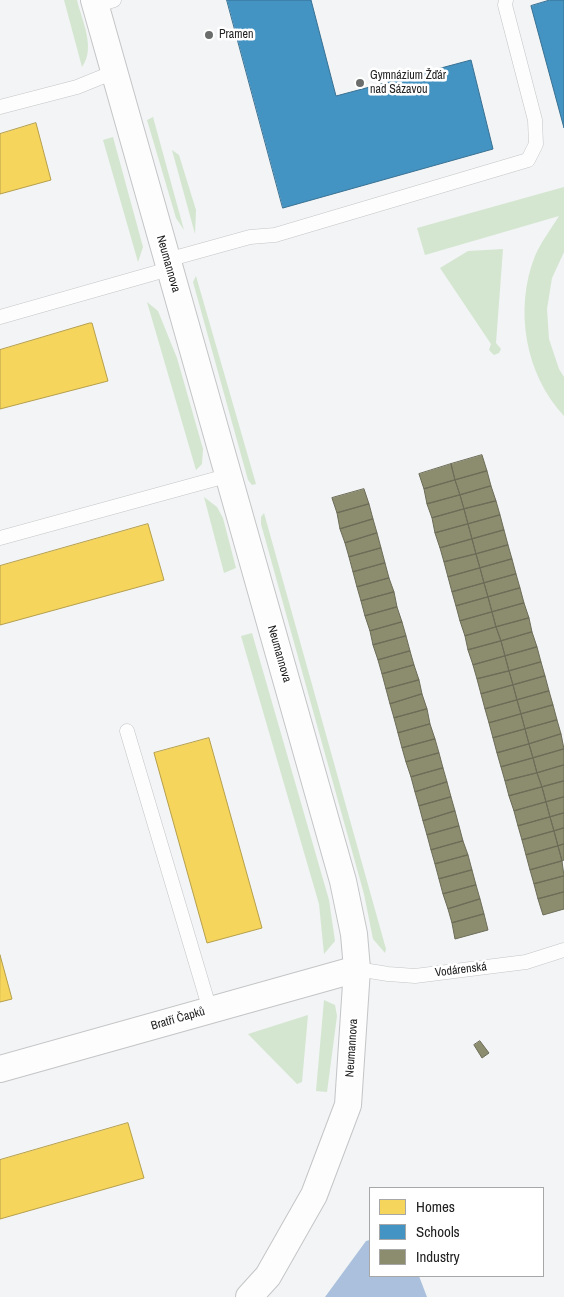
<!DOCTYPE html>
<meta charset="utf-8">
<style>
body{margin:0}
#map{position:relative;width:564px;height:1297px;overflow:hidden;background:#f2f4f5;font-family:"Archivo Narrow",sans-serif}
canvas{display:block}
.legend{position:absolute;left:369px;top:1187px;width:175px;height:90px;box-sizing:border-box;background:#fff;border:1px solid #a7a7a7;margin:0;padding:6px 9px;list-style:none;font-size:15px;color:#222223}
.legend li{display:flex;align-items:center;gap:10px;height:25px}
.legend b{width:25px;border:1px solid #a7a7a7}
</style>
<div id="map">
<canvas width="564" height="1297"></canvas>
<ul class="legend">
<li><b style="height:14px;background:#f6d55c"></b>Homes</li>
<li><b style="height:14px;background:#4393c3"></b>Schools</li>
<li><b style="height:14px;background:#8c8c6e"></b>Industry</li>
</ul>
</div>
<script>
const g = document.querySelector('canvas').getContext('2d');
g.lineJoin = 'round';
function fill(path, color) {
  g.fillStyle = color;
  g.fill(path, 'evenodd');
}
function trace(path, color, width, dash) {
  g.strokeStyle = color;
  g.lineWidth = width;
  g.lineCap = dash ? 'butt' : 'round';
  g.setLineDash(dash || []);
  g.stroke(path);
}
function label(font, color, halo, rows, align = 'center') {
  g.font = font + ' "Archivo Narrow",sans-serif';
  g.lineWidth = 5;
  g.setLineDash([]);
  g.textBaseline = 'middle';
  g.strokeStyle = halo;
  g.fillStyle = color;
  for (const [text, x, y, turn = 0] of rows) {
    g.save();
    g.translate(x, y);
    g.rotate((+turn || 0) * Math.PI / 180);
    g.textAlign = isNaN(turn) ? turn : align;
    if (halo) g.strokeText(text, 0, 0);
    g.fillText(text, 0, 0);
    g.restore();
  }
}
fill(new Path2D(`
 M64 0H77C82 21 96 48 82 67Z
 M153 117 184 230 176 218 147 120Z
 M113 137 143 247 138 262 103 140Z
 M172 150 179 155 196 210 195 234Z
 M564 187V252L552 278 547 309 549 339 559 369 564 377V416C525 374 514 309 535 256 541 242 551 229 559 216L425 255 417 228Z
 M503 249 496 343 501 349 499 353 494 355 489 350 491 344 440 268 468 251Z
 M196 276 256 484 252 485 248 480 193 282Z
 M147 302 158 311 177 358 203 449 202 464 196 470Z
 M204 497 217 507 223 518 236 568 224 573Z
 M264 513 386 949 385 953 373 939 364 894 261 524V517Z
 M252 633 329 900 335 941 324 954 319 904 241 636Z
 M324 1000 335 1005 337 1016 327 1092 316 1091Z
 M308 1015 302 1082 297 1084 248 1034Z`), '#d4e6d0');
fill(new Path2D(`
 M370 1240V1276H419L427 1297H325L366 1241Z`), '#aac0dc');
const homes = new Path2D(`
 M36 123 51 180 0 194V134Z
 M90 323H92L108 381 0 409V350Z
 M148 524 164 580 0 625V566Z
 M209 738 262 928 207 943 154 753Z
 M0 955 12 999 0 1002Z
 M128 1123 144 1178 0 1219V1160Z`);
fill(homes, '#f6d55c');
trace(homes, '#b69f4b', 1);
const schools = new Path2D(`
 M227 0H311L336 96 471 60 493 149 283 208Z
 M550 0H564V128L531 6Z`);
fill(schools, '#4393c3');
trace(schools, '#397193', 1);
const industry = new Path2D(`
 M482 455 487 471 455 480 451 464Z
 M451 464 455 480 424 489 419 474Z
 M487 471 491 486 460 495 455 480Z
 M455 480 460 495 427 504 424 489Z
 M491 486 496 501 464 509 460 495Z
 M364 489 369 504 337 513 332 498Z
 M460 495 464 509 432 518 427 504Z
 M496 501 500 515 468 524 464 509Z
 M369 504 373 519 340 529 337 513Z
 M464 509 468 524 435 533 432 518Z
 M500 515 504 530 472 539 468 524Z
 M373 519 377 533 345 543 340 529Z
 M468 524 472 539 440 548 435 533Z
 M504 530 508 545 476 554 472 539Z
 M377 533 381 548 349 557 345 543Z
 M472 539 476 554 444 562 440 548Z
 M508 545 512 559 480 568 476 554Z
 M381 548 385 563 353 572 349 557Z
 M476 554 480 568 448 577 444 562Z
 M512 559 516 574 484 583 480 568Z
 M385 563 389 578 357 587 353 572Z
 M480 568 484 583 452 592 448 577Z
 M516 574 520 588 488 597 484 583Z
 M389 578 394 592 361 601 357 587Z
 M484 583 488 597 456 606 452 592Z
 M520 588 524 603 492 612 488 597Z
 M394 592 397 607 365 616 361 601Z
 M488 597 492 612 460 621 456 606Z
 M524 603 529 618 496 627 492 612Z
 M397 607 402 622 370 631 365 616Z
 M492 612 496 627 465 636 460 621Z
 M529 618 532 632 501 641 496 627Z
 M402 622 406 636 373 645 370 631Z
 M496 627 501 641 468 650 465 636Z
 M532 632 537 647 505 656 501 641Z
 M406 636 410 651 378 660 373 645Z
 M501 641 505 656 473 665 468 650Z
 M537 647 541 662 509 671 505 656Z
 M410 651 414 665 382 674 378 660Z
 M505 656 509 671 477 679 473 665Z
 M541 662 545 676 513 685 509 671Z
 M414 665 419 680 386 689 382 674Z
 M509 671 513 685 481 694 477 679Z
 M545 676 549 691 517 700 513 685Z
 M419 680 422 694 390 704 386 689Z
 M513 685 517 700 485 709 481 694Z
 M549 691 553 705 521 714 517 700Z
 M422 694 427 709 394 718 390 704Z
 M517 700 521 714 489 723 485 709Z
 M553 705 557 720 525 729 521 714Z
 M427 709 430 724 398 733 394 718Z
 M521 714 525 729 493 738 489 723Z
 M557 720 561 734 529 744 525 729Z
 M430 724 435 739 402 748 398 733Z
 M525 729 529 744 497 753 493 738Z
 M561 734 564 749 533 758 529 744Z
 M435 739 439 753 406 762 402 748Z
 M529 744 533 758 501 767 497 753Z
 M564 749V765L537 773 533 758Z
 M439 753 443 768 411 777 406 762Z
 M533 758 537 773 505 781 501 767Z
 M564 765V781L542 787 537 773Z
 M443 768 447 782 415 792 411 777Z
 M537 773 542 787 509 796 505 781Z
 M564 781V797L546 802 542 787Z
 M447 782 451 797 419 806 415 792Z
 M542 787 546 802 514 811 509 796Z
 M451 797 455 811 423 821 419 806Z
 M564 797V813L550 817 546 802Z
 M546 802 550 817 518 826 514 811Z
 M455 811 459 826 427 835 423 821Z
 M564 813V828L554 831 550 817Z
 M550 817 554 831 522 840 518 826Z
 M459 826 463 841 431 850 427 835Z
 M564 828V844L558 846 554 831Z
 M554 831 558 846 526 855 522 840Z
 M463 841 468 855 435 864 431 850Z
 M564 844V860L562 861 558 846Z
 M558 846 562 861 530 870 526 855Z
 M468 855 472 870 439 879 435 864Z
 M562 861 564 876 534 884 530 870Z
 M472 870 476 885 443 894 439 879Z
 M564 876V892L538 899 534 884Z
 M476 885 480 899 448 909 443 894Z
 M564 892V909L543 915 538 899Z
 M480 899 484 914 452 923 448 909Z
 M484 914 488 930 455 939 452 923Z
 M480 1041 489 1053 482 1058 474 1045Z`);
fill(industry, '#8c8c6e');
trace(industry, '#6c6c58', 1);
const lane = new Path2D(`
 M95 6 114 0
 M0 107 77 87 114 72
 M167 260 250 237 275 235 528 160 536 144 535 120 505 5 506 0
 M0 317 169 269
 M0 538 230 475
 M127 731 210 1010
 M357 969 388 974 415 976 526 962 564 950`);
const street = new Path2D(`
 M94 0 343 881 354 934 357 969 348 1105 314 1195 268 1276 249 1297
 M0 1069 357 969`);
trace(lane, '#c4c5c6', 15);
trace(street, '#c4c5c6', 28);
trace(lane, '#fdfdfe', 14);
trace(street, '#fdfdfe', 26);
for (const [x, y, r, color] of [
 [209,35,5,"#6b6c6c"],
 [360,83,5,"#6b6c6c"]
]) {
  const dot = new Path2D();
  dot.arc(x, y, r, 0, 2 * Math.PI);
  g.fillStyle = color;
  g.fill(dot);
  trace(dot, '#fff', 2);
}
label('12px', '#222223', '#fff', [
 ["Pramen",219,35],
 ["Gymnázium Žďár",370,76],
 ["nad Sázavou",370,90]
], 'left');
label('12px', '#222223', '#fff', [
 ["Neumannova",168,264,74],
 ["Neumannova",279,654,74],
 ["Vodárenská",461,970,-7],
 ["Bratří Čapků",178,1019,-16],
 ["Neumannova",352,1048,-86]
]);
</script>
